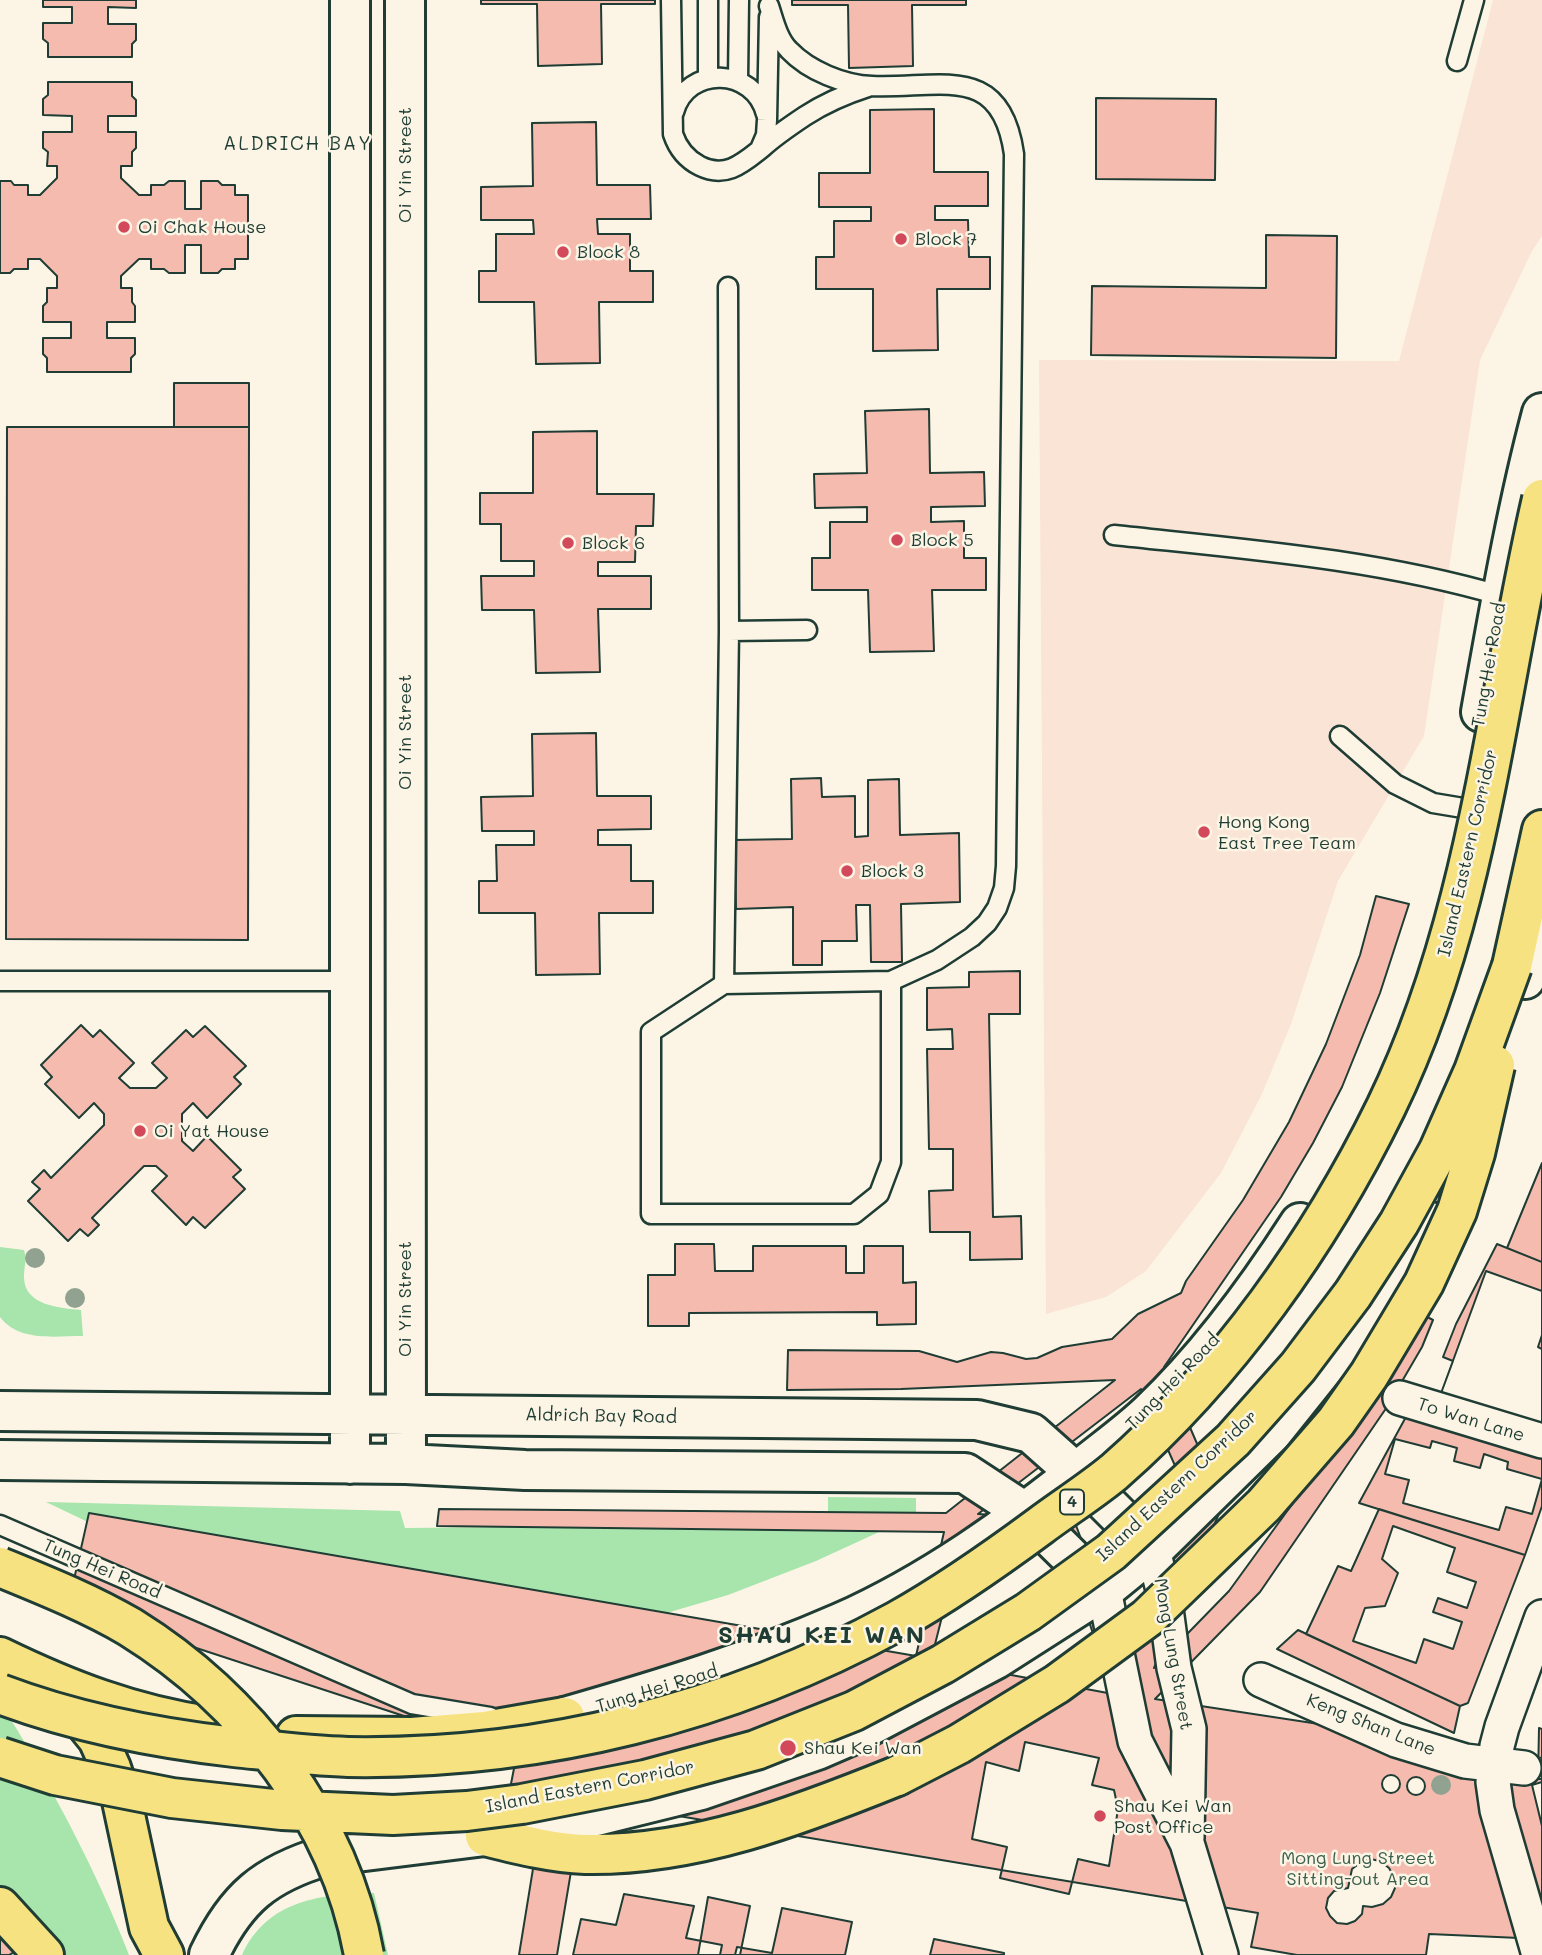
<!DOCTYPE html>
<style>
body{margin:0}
canvas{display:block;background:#fcf5e5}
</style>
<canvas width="1542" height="1955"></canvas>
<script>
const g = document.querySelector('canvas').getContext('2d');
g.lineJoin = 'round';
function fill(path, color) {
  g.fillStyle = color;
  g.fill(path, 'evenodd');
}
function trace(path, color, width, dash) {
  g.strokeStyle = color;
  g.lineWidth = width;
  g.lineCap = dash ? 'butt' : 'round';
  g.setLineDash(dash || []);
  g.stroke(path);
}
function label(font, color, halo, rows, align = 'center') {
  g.font = font + ' Mali,sans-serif';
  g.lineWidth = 5;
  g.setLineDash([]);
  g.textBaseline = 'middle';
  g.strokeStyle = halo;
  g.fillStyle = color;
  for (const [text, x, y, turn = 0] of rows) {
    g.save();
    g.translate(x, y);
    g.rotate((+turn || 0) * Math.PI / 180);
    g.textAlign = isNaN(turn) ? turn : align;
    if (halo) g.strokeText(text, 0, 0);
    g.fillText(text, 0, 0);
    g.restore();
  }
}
fill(new Path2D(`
 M1493 0H1542V236L1532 251 1480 360 1424 736 1338 881 1291 1024 1262 1094 1221 1173 1146 1271 1106 1297 1046 1314 1039 360 1399 361Z`), '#fae4d5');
fill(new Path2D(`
 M0 1247 24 1250C27 1260 24 1267 24 1277 24 1306 61 1308 81 1310L83 1336C54 1336 19 1342 0 1317Z
 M828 1497 916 1498V1515L816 1561 728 1595 619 1627 92 1524 46 1502 400 1511 405 1528 828 1524Z
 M0 1705C17 1726 29 1751 42 1774 75 1832 105 1893 129 1955H0Z
 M374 1893 388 1955H242C267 1900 321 1894 374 1893Z`), '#a7e5ac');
const building = new Path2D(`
 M43 0H136V8L108 7V24H136V40L132 44V57H48V43L43 39V23H72V7H43Z
 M481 0H655V4H601L602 64 538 66 537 4H481Z
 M792 0H966V5H912L913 66 849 68 848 5H792Z
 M48 82H132V96L136 100V116H108V132H136V148L132 152V166H121V178L139 195H151V185H164L169 181H185V209H201V181H218L222 185H235V195H248V259H235V269H222L218 273H201V245H185V273H169L164 269H151V259H139L121 276V288H132V302L135 306V322H107V338H135V354L131 358V372H47V358L43 354V338H71V322H43V306L47 302V288H57V276L40 259H28V269H14L10 273H0V181H11L14 185H28V195H40L57 178V166H47L48 152 43 148V132H72V116L43 115V99L48 95Z
 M1096 98 1216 99 1215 180 1096 179Z
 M934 109V172H988V206H935V220H968L969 257H990V289H937L938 350 873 351V289H816V257H834V221H871V207H819V173H870V110Z
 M596 122 597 185H650L651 219H597L598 234H630V271H653V302H599L600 363 536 364 534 302H479V271H496V234H534L533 220H481V187L533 186 532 123Z
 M1266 235 1337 236 1336 358 1091 355 1092 286 1266 288Z
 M174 383H249V427H174Z
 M929 409 930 473 984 472 985 506 931 507V522L964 521V558H986V590H932L934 651 870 652 868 590H812V558H830V522H867V507L815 508 814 474 867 473 865 411Z
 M7 427H249L248 940 6 939Z
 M597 431V494H654L653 526H636L635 562H598V576H651V609H598L600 672 536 673 534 610H482L481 576H534V561H501V524H480V493H533V432Z
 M596 733 597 796H651V829L598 830V845H631V881H653V913H599L600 974 536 975 535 913H479V881H497L496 845H534V831H482L481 797 533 796 532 734Z
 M821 778 822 797 855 796V837L868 836V780L899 779 900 835 959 833 960 902 901 904 902 962H871L870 905H856L857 941H822V965H793V907L736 909 734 840 792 839 791 779Z
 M1376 896 1409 904 1380 993 1342 1087 1313 1143 1281 1197 1164 1367 1223 1504 1154 1668 1229 1591 1333 1448 1412 1309 1433 1320 1422 1347 1387 1407 1260 1592 1155 1699 1542 1758V1939L1429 1934 1426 1955H1297L1251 1947 1258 1913 583 1800 557 1955H519L545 1795 510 1789 517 1753 68 1606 89 1513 916 1656 944 1532 437 1526 439 1509 946 1513 1115 1380 901 1389 787 1390 788 1350 919 1351 957 1362 991 1352 1003 1353 1026 1359 1037 1358 1062 1347 1112 1339 1138 1314 1181 1293 1186 1281 1243 1200 1289 1122 1326 1044 1360 955ZM1141 1389 1192 1504 1127 1662 1074 1520 978 1514ZM963 1534 1061 1537 1113 1694 931 1660Z
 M1020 971V1014H989L993 1217 1021 1216 1022 1259 970 1260V1232H930L929 1191 953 1190V1149H929L927 1049H953L952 1029 927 1030V988L969 987V972Z
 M81 1025 93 1037 100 1030 134 1063 119 1078 130 1088H156L167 1078 152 1063 186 1030 193 1037 205 1026 246 1066 234 1077 241 1084 207 1118 193 1103 182 1114V1141L193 1151 207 1136 241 1170 233 1177 245 1189 205 1228 193 1217 186 1225 152 1191 167 1176 156 1166H144L92 1218 99 1225 88 1236 80 1229 68 1241 28 1201 40 1189 32 1182 44 1170 51 1178 104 1125V1114L94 1103 79 1118 45 1084 52 1077 41 1065Z
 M1542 1163V1262L1507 1248Z
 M675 1244H714L715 1271H753V1246H846V1273H864V1246H903V1283L916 1282V1324L877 1325V1312L689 1313V1326H648V1275H675Z
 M1497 1244 1542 1262V1427L1440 1396 1453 1361 1443 1357 1456 1324Z
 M1486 1271 1542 1291V1335L1538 1347 1542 1349V1427L1440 1396Z
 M1407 1415 1542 1456V1506L1525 1555 1359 1503Z
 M1395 1439 1430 1448 1432 1441 1457 1448 1454 1461 1480 1468 1484 1454 1508 1462 1507 1469 1542 1479 1532 1514 1506 1507 1499 1530 1403 1503 1409 1480 1385 1474Z
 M1379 1509 1525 1555 1468 1703 1460 1706 1306 1634 1338 1566 1351 1571Z
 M1393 1526 1455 1548 1447 1572 1476 1582 1467 1608 1438 1598 1433 1612 1462 1622 1453 1649 1424 1639 1416 1663 1353 1641 1365 1608 1385 1606 1398 1573 1382 1559Z
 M1298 1630 1460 1706 1454 1733 1277 1649Z
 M1539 1728 1542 1729V1779H1538Z
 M1025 1742 1099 1758 1092 1785 1114 1790 1118 1809 1109 1866 1078 1859 1069 1894 1000 1878 1007 1847 972 1839 986 1762 1019 1771Z
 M1382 1784a9 9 0 1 1 18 0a9 9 0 1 1-18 0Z
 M1407 1786a9 9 0 1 1 18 0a9 9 0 1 1-18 0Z
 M1542 1782V1826L1532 1785Z
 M1370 1859 1380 1861 1389 1868 1394 1877 1395 1888 1391 1897 1383 1904 1372 1907 1363 1906 1362 1914 1355 1921 1347 1924 1337 1923 1330 1916 1326 1908 1328 1898 1334 1891 1348 1888 1352 1869 1360 1863Z
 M624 1894 694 1906 686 1938 722 1945 720 1955H573L581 1919 616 1925Z
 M708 1897 750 1906 740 1955H698Z
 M782 1908 852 1922 845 1955H735L737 1947 772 1953Z
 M0 1915 19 1949 9 1955H0Z
 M934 1939 1004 1953V1955H930Z`);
fill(building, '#f5bbaf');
trace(building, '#1f3d34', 2);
const lane = new Path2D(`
 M671 0 673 134C678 149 686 159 700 166 726 179 743 163 762 148 775 136 790 126 805 116 825 103 846 94 868 87
 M708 0V78
 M1457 61 1474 0
 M738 80 739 0
 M674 112C687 65 754 67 766 114
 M760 149 766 135 767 120 769 17
 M728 287 729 631 724 984 891 981 937 960 972 937 987 923 997 908 1004 888 1006 866 1014 154C1001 62 941 89 872 86 844 85 809 71 789 50 778 39 774 21 769 6
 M1114 535C1243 549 1376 559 1502 596
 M729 631 807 630
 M1340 736 1395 784 1433 803 1463 808
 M0 981H350
 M724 984 651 1032V1214H854L879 1194 891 1162V981
 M0 1525 412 1704 490 1717`);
const street = new Path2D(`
 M1400 1398 1542 1441
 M1153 1550 1164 1594 1174 1668 1189 1729 1187 1838
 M1104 1590 1135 1741 1187 1843 1221 1955
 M1261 1680 1396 1740 1465 1761 1524 1768
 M1539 1955 1497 1810 1493 1782 1497 1746 1502 1727 1542 1617`);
const secondary = new Path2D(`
 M350 0V1464
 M405 0 406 1464
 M1481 712C1499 612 1516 511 1542 413
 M1525 979 1542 921
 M0 1411 977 1420 1031 1433 1076 1473 1153 1550
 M0 1460 406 1464 525 1470 965 1473 1026 1513 1104 1590
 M565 1717C659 1690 751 1662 840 1623 930 1583 1011 1525 1088 1463 1108 1447 1130 1431 1149 1413 1207 1358 1257 1290 1300 1223
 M209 1955C236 1898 265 1874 325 1856L485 1836 596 1816 701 1790 817 1750 854 1734 996 1659 1104 1590 1153 1550 1272 1433 1328 1363 1379 1291 1423 1218`);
const highway = new Path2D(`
 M1512 966 1542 830
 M0 1657C68 1690 133 1715 208 1726
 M69 1703 98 1739 111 1768 122 1801 149 1927 164 1955
 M296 1736 412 1737 485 1731 565 1717
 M485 1836C517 1844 552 1853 585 1854 694 1856 798 1816 897 1776
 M0 1907 44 1955`);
trace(lane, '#1f3d34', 23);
trace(street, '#1f3d34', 38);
trace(secondary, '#1f3d34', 44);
trace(highway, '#1f3d34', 44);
trace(lane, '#fcf5e5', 18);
trace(street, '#fcf5e5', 33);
trace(secondary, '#fcf5e5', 38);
trace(highway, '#f6e281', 38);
const highwayBridge = new Path2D(`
 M0 1567C44 1585 89 1603 130 1627 246 1699 340 1819 364 1955
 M0 1694C74 1722 155 1738 234 1747 272 1751 310 1756 348 1757 540 1760 729 1713 897 1621 947 1593 994 1560 1040 1526 1064 1508 1091 1491 1114 1472 1227 1373 1320 1242 1386 1107 1479 916 1495 703 1542 499
 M0 1757 55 1775 172 1798 282 1810 393 1815 467 1811 522 1804 645 1780 756 1750 854 1711 943 1664 1028 1612 1111 1552 1233 1440 1298 1367 1353 1294 1399 1223 1439 1150 1474 1071 1512 966
 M897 1776 959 1744 1057 1684 1147 1618 1264 1505 1336 1422 1369 1375 1424 1283 1457 1211 1475 1153 1495 1065`);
trace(highwayBridge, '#1f3d34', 44, []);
trace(highwayBridge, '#f6e281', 38);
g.fillStyle = '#91a291';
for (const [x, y] of [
 [35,1258],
 [75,1298],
 [1441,1785]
]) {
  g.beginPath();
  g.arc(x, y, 10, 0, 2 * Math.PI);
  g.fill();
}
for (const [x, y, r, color] of [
 [124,227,7,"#d1495b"],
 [901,239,7,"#d1495b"],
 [563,252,7,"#d1495b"],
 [897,540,7,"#d1495b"],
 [568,543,7,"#d1495b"],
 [1204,832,7,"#d1495b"],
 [847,871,7,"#d1495b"],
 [140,1131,7,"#d1495b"],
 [788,1748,9,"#d1495b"],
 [1100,1816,7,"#d1495b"]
]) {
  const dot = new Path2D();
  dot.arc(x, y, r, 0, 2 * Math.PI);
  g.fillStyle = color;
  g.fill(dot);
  trace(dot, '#fcf5e5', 2.5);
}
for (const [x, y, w] of [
 [1072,1502,24]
]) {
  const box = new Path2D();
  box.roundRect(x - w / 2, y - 12.5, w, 25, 5);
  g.fillStyle = '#fcf5e5';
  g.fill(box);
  trace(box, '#1f3d34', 2);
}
label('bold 16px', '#1f3d34', null, [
 ["4",1072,1502]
]);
label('18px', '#1f3d34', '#fcf5e5', [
 ["Oi Yin Street",405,165,-90],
 ["Tung Hei Road",1489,665,-80],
 ["Oi Yin Street",405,732,-90],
 ["Island Eastern Corridor",1468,853,-77],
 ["Oi Yin Street",405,1299,-90],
 ["Tung Hei Road",1173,1382,-46],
 ["Aldrich Bay Road",601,1416,1],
 ["To Wan Lane",1471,1420,17],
 ["Island Eastern Corridor",1177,1486,-43],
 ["Tung Hei Road",102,1569,23],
 ["Mong Lung Street",1173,1654,80],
 ["Tung Hei Road",657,1689,-17],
 ["Keng Shan Lane",1371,1725,22],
 ["Island Eastern Corridor",590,1787,-11]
]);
label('18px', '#1f3d34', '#fcf5e5', [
 ["Oi Chak House",138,227],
 ["Block 7",915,239],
 ["Block 8",577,252],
 ["Block 5",911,540],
 ["Block 6",582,543],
 ["Hong Kong",1218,822],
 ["East Tree Team",1218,843],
 ["Block 3",861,871],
 ["Oi Yat House",154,1131],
 ["Shau Kei Wan",804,1748],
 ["Shau Kei Wan",1114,1806],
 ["Post Office",1114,1827]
], 'left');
label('18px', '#3a5f4c', '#fcf5e5', [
 ["Mong Lung Street",1358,1858],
 ["Sitting-out Area",1358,1879]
]);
g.letterSpacing = '2px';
label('19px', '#1f3d34', '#fcf5e5', [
 ["ALDRICH BAY",298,144]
]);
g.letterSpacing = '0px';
g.letterSpacing = '2px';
label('bold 24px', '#1f3d34', '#fcf5e5', [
 ["SHAU KEI WAN",822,1636]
]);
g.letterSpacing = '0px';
</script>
